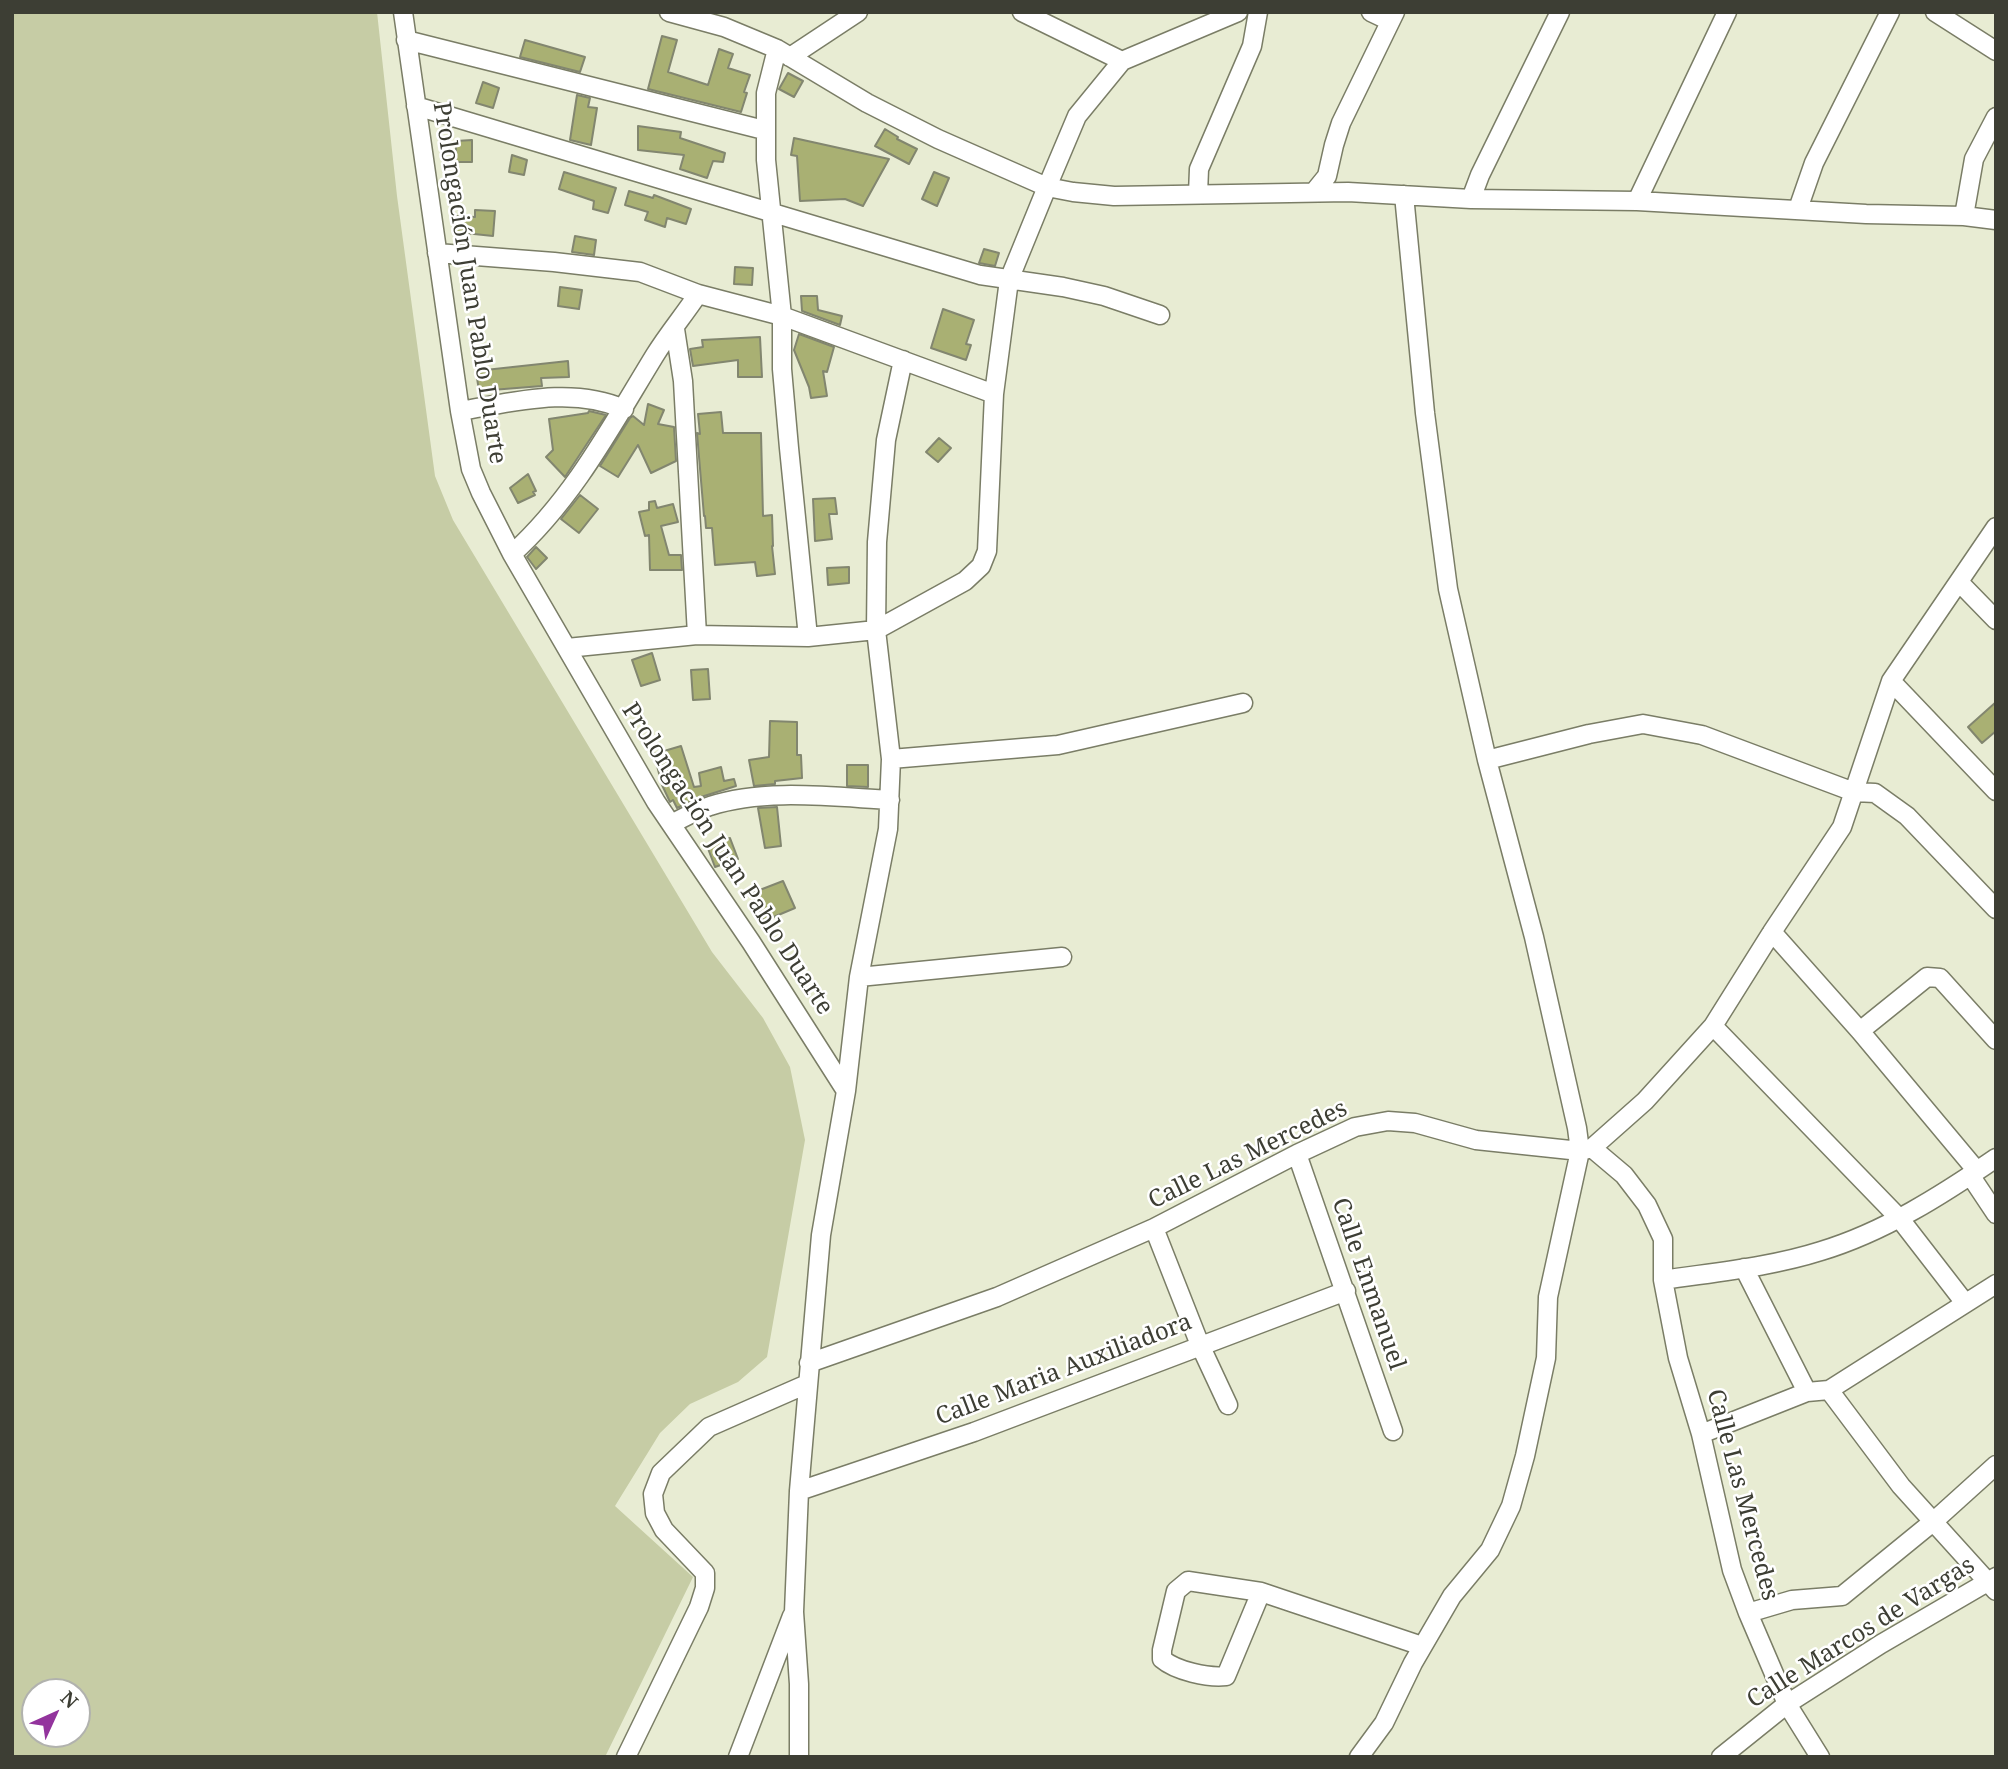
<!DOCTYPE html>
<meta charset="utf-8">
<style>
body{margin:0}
#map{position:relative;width:2008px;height:1769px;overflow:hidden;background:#e8ecd3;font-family:"Noto Serif",serif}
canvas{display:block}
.frame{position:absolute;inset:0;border:14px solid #3d3e34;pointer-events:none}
.north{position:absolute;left:21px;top:1678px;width:70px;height:70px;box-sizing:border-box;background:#fff;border:2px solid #b1b2ae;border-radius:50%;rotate:45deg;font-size:19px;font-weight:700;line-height:28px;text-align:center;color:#3d3e34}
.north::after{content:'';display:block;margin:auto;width:24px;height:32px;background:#93349d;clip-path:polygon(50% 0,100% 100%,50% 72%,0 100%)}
</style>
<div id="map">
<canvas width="2008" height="1769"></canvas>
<div class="frame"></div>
<div class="north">N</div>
</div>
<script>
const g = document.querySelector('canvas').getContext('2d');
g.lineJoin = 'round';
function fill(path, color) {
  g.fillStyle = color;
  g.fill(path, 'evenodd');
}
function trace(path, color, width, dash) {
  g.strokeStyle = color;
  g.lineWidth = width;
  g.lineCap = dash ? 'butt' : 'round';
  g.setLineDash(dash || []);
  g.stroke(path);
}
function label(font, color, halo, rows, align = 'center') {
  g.font = font + ' "Noto Serif",serif';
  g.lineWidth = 5;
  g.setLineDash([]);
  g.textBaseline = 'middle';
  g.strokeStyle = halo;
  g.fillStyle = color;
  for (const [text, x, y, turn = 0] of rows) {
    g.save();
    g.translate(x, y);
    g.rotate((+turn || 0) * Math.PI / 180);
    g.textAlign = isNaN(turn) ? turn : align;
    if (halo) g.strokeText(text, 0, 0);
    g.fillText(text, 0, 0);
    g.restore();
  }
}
fill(new Path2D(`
 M12 12H377L397 196 435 476 453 520 712 952 763 1018 790 1067 805 1140 767 1357 738 1382 690 1404 660 1433 615 1506 693 1577 605 1757H12ZM35 1692H77V1734H35Z`), '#c6cca5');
const building = new Path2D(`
 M662 36 677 40 668 72 708 85 719 49 733 54 728 68 750 75 744 92 747 93 741 112 648 89Z
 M525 40 585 57 580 72 520 57Z
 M788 73 803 81 794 97 779 89Z
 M483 82 499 88 493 108 476 103Z
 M577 95 590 98 588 107 597 108 591 145 570 140Z
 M638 126 681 132 680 138 725 153 723 162 713 161 707 178 680 169 684 155 638 150Z
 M885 129 898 137 897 139 917 149 909 164 875 146Z
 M794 138 889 159 863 206 845 199 800 201 797 156 791 155Z
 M472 140V162H456V141Z
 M512 155 527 160 524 175 509 172Z
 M564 172 616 188 608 213 593 209 594 201 559 189Z
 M934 172 949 178 937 206 922 199Z
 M629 191 653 198 654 195 691 209 686 224 667 218 665 227 645 220 648 212 625 205Z
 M475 210 495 211 493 236 455 232 456 216 475 217Z
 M575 236 596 240 594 255 572 252Z
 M984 249 999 253 995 266 979 263Z
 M735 267 753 268 752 285 734 284Z
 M560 287 582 290 579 309 558 306Z
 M801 296H817L818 310 842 316 840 325 802 311Z
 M943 309 974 320 966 344 971 345 966 360 931 348Z
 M799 334 834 347 827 372 823 371 827 396 811 398 809 387 794 350Z
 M760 337 762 377H738V360L693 366 690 349 703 347 702 340Z
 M568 361 569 377 541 378 542 386 479 391 476 371Z
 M648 404 664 410 658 424 674 427 676 461 651 473 638 445 618 477 600 466 630 418 633 416 644 425Z
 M589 411 606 415 565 477 546 457 553 450 549 419 588 413Z
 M721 412 723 433H761L763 516 772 515 773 546H772L775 574 757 576 755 562 715 565 712 528H706L705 516H704L697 433 700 434 698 414Z
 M939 438 951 448 938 462 926 452Z
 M528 474 536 491 533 492 535 495 518 503 510 488Z
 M580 495 598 509 579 533 561 519Z
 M835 498 837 514H829L832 539 815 541 813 499Z
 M655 501 657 508 673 504 678 522 661 526 669 555H681L682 570H650L649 535 645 536 639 512 649 510V502Z
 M536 547 547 558 536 569 527 557Z
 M849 567V583L828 585 827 568Z
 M652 653 660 680 641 686 632 660Z
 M708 669 710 699 693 700 691 670Z
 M1996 702V731L1982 743 1968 727Z
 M770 721 797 722V755H801L802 778 775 781V784L754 786 749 760 769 757Z
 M681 746 694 787 701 786 699 773 721 767 724 781 734 779 736 786 701 797 677 808 673 800 670 802 662 785 654 754Z
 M847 765H868V787L847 786Z
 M777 807 781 846 765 848 758 808Z
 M730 838 738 859 715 867 707 846Z
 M783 881 795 908 764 921 752 893Z`);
fill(building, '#a9b073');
trace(building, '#82866f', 2);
const minor = new Path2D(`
 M403 12 460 411 471 469 481 493 512 554 656 802 751 942 846 1091 821 1235 799 1491 794 1612 799 1684V1757
 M669 12 724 27 777 49 867 103 938 139 1047 187 1077 116 1122 61 1238 12
 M1022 12 1122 61
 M1371 12 1390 21
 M1935 12 1996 51
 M406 40 764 130
 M777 49 766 93V160L782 316V369L789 448 808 637
 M790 57 858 12
 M416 106 980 275 1063 287 1104 296 1160 315
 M1314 192 1327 176 1334 145 1341 123 1395 12
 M1198 194 1199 169 1252 46 1258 12
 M1471 199 1480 175 1560 12
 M1637 201 1727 12
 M1798 209 1814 163 1890 12
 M1964 216 1974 159 1996 117
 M437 253 554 262 640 272 698 294 782 316 994 394
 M675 329 683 381 697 635
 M460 411C514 402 572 386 624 409
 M512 554C574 498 612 425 655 355 668 334 684 315 698 294
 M1959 582 1996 620
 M567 648 697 635 808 637 876 630 965 581 981 566 987 551 994 394 1009 280 1047 187 1073 192 1114 196 1348 192 1471 199 1637 201 1866 214 1964 216 1996 220
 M1891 681 1996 791
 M891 759 1058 745 1243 703
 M1487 760 1589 734 1643 724 1702 735 1854 792 1875 793 1907 816 1996 909
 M671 824C683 818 697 810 710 806 764 788 834 797 890 800
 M1772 932 1860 1031 1977 1171
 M859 977 1062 957
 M1713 1026 1900 1219 1965 1303
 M1860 1031 1927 977 1940 978 1996 1040
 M846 1091 859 977 888 829 891 759 876 630 877 542 886 440 903 360
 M1592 1148 1645 1101 1713 1026 1772 932 1842 827 1891 681 1996 527
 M1297 1154 1393 1431
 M1970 1175 1996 1214
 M1154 1228 1200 1345 1228 1405
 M1744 1268 1807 1392
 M1663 1280C1716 1272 1771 1267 1821 1251 1884 1232 1942 1195 1996 1158
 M809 1363 997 1297 1154 1228 1297 1154 1355 1127 1388 1121 1415 1123 1476 1140 1580 1151 1592 1148 1624 1175 1647 1205 1663 1239V1280L1678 1358 1701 1434 1732 1570 1748 1613 1787 1704 1820 1757
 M1829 1390 1901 1486 1996 1591
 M1701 1434 1807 1392 1829 1390 1996 1284
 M799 1491 974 1432 1346 1291
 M1261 1592 1226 1676C1208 1678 1176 1671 1162 1659V1650L1176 1591 1188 1581 1261 1592 1422 1646
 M1748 1613 1792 1600 1842 1596 1934 1521 1996 1465
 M626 1757 699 1607 705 1588V1573L664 1530 655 1513 653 1494 661 1473 709 1427 807 1384
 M738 1757 792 1616
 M1359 1757 1384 1723 1413 1663 1452 1596 1490 1550 1511 1506 1525 1456 1546 1358 1548 1297 1580 1151 1577 1128 1534 937 1487 760 1448 589 1425 413 1404 195
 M1721 1757 1787 1704 1881 1644 1996 1577`);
trace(minor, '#7a7d66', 21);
trace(minor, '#fff', 18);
label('24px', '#3d3e34', '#fff', [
 ["Prolongación Juan Pablo Duarte",469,283,81],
 ["Prolongación Juan Pablo Duarte",727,859,57],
 ["Calle Las Mercedes",1248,1155,-26],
 ["Calle Enmanuel",1368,1284,71],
 ["Calle Maria Auxiliadora",1064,1370,-21],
 ["Calle Las Mercedes",1742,1495,75],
 ["Calle Marcos de Vargas",1861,1633,-32]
]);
</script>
